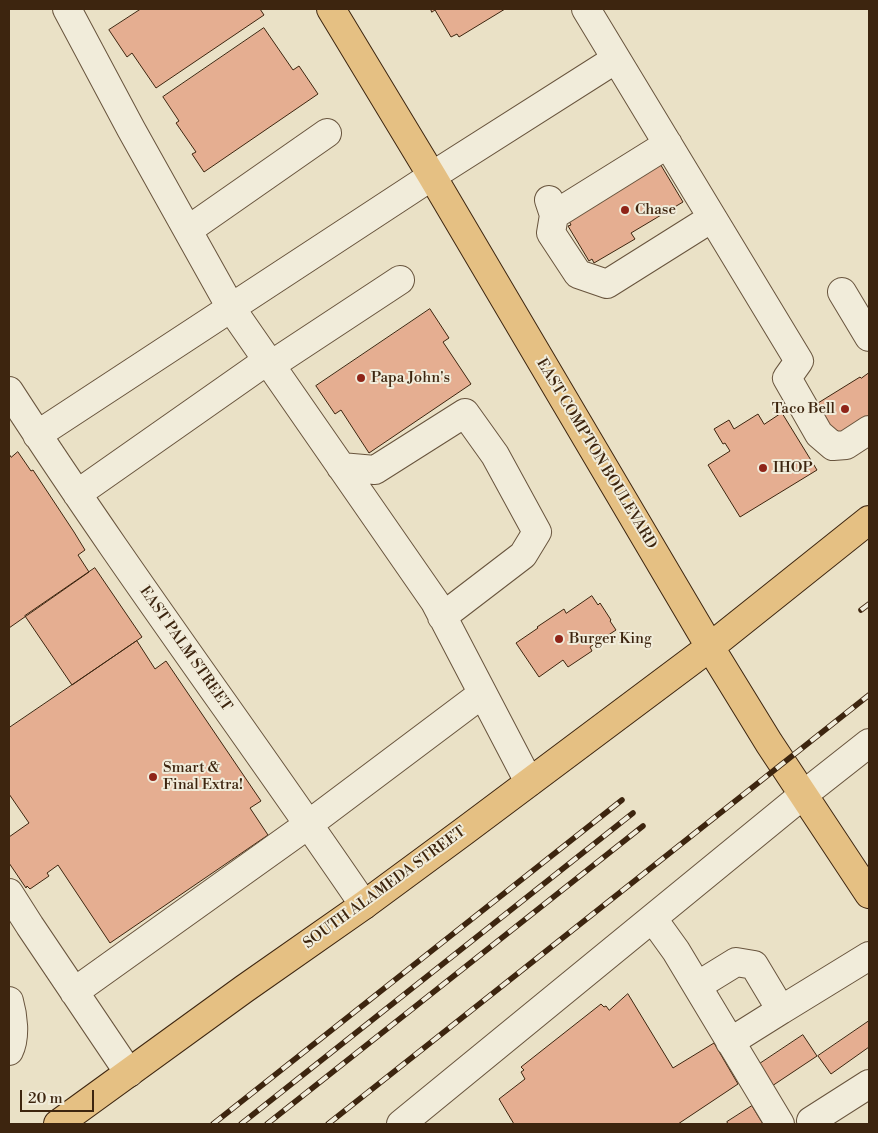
<!DOCTYPE html>
<style>
body{margin:0}
#map{position:relative;width:878px;height:1133px;overflow:hidden;background:#eae1c6;font-family:"Libre Bodoni",serif}
canvas{display:block}
.frame{position:absolute;inset:0;border:10px solid #3d250f;pointer-events:none}
.scale{position:absolute;left:20px;top:1090px;width:74px;height:22px;box-sizing:border-box;border:2px solid #3d250f;border-top:0;padding-left:6px;font-size:15px;line-height:18px;white-space:nowrap;color:#3d250f;-webkit-text-stroke:4px #f1ecda;paint-order:stroke}
</style>
<div id="map">
<canvas width="878" height="1133"></canvas>
<div class="frame"></div>
<div class="scale">20 m</div>
</div>
<script>
const g = document.querySelector('canvas').getContext('2d');
g.lineJoin = 'round';
function fill(path, color) {
  g.fillStyle = color;
  g.fill(path, 'evenodd');
}
function trace(path, color, width, dash) {
  g.strokeStyle = color;
  g.lineWidth = width;
  g.lineCap = dash ? 'butt' : 'round';
  g.setLineDash(dash || []);
  g.stroke(path);
}
function label(font, color, halo, rows, align = 'center') {
  g.font = font + ' "Libre Bodoni",serif';
  g.lineWidth = 4;
  g.setLineDash([]);
  g.textBaseline = 'middle';
  g.strokeStyle = halo;
  g.fillStyle = color;
  for (const [text, x, y, turn = 0] of rows) {
    g.save();
    g.translate(x, y);
    g.rotate((+turn || 0) * Math.PI / 180);
    g.textAlign = isNaN(turn) ? turn : align;
    if (halo) g.strokeText(text, 0, 0);
    g.fillText(text, 0, 0);
    g.restore();
  }
}
const building = new Path2D(`
 M141 9H260L264 15 156 88 132 53 127 57 109 30Z
 M431 9H505L459 37 457 34 451 37 435 10 432 12Z
 M264 28 293 70 299 66 318 94 204 172 192 154 196 152 176 123 179 121 163 97Z
 M659 162 683 202 631 233 635 239 594 263 592 259 589 261 568 226 571 225 567 217Z
 M430 309 449 338 443 342 471 384 369 453 341 410 335 414 316 386Z
 M869 373V423L839 439 830 428 824 416 825 415 818 403 860 377 861 378Z
 M782 413 817 470 740 517 708 465 730 451 725 443 723 444 714 429 729 420 734 429 758 414 764 424Z
 M18 452 31 471 33 470 74 532 85 550 78 555 89 572 9 628V454L11 457Z
 M95 568 142 637 72 685 25 616Z
 M592 596 598 605 600 603 611 620 610 621 616 630 590 647 592 651 568 667 563 660 539 677 516 643 538 628 537 627 564 609 566 613Z
 M137 641 155 669 166 661 261 801 250 808 268 835 110 943 58 865 47 873 49 876 30 889 27 886 26 888 9 863V837L29 823 9 794V728Z
 M628 994 673 1068 714 1043 738 1084 678 1124H514L499 1099 525 1079 521 1072 524 1070 521 1067 601 1004 604 1007 606 1006 609 1010Z
 M869 1021V1047L831 1074 818 1056Z
 M803 1035 817 1056 772 1086 758 1065Z
 M752 1106 763 1124H728L727 1122Z`);
fill(building, '#e5ae91');
trace(building, '#3d250f', 1);
const minor = new Path2D(`
 M67 9 131 129 231 308 435 602 529 782
 M586 9 799 361 787 378 819 434 833 446 846 445 869 430
 M549 200 554 215 551 233 578 274 607 284 712 218
 M554 215 668 144
 M188 230 327 133
 M842 292 869 337
 M271 365 400 280
 M9 391C122 566 247 733 364 905
 M37 435 432 176 616 59
 M341 467 375 470 465 413 495 455 537 532 523 555 442 617
 M77 494 268 360
 M9 893 30 926 129 1073
 M653 919 676 951 780 1124
 M697 986 736 962 754 965 781 1010 869 956
 M74 992 309 824 482 694
 M9 1001C13 1015 16 1037 9 1051
 M730 1042 781 1010
 M811 1121 869 1084
 M401 1124 803 795 869 743`);
const major = new Path2D(`
 M331 9 432 176 710 647 769 743 869 894
 M58 1124 244 989 364 905 463 832 710 647 869 520`);
trace(minor, '#68543d', 30);
trace(major, '#3d250f', 30);
trace(minor, '#f1ecda', 28);
trace(major, '#e5c083', 28);
const rail = new Path2D(`
 M861 610 869 604
 M213 1124 622 800
 M241 1124 633 813
 M267 1124 643 826
 M328 1124 869 695`);
trace(rail, '#3d250f', 5.5);
trace(rail, '#f1ecda', 4, [11]);
for (const [x, y, r, color] of [
 [625,210,5,"#8f2418"],
 [361,378,5,"#8f2418"],
 [845,409,5,"#8f2418"],
 [763,468,5,"#8f2418"],
 [559,639,5,"#8f2418"],
 [153,777,5,"#8f2418"]
]) {
  const dot = new Path2D();
  dot.arc(x, y, r, 0, 2 * Math.PI);
  g.fillStyle = color;
  g.fill(dot);
  trace(dot, '#f1ecda', 2);
}
label('15px', '#3d250f', '#f1ecda', [
 ["Chase",635,210],
 ["Papa John's",371,378],
 ["Taco Bell",835,409,"right"],
 ["IHOP",773,468],
 ["Burger King",569,639],
 ["Smart &",163,768],
 ["Final Extra!",163,785]
], 'left');
label('15px', '#3d250f', '#f1ecda', [
 ["EAST COMPTON BOULEVARD",596,454,59],
 ["EAST PALM STREET",185,649,55],
 ["SOUTH ALAMEDA STREET",385,888,-36]
]);
</script>
